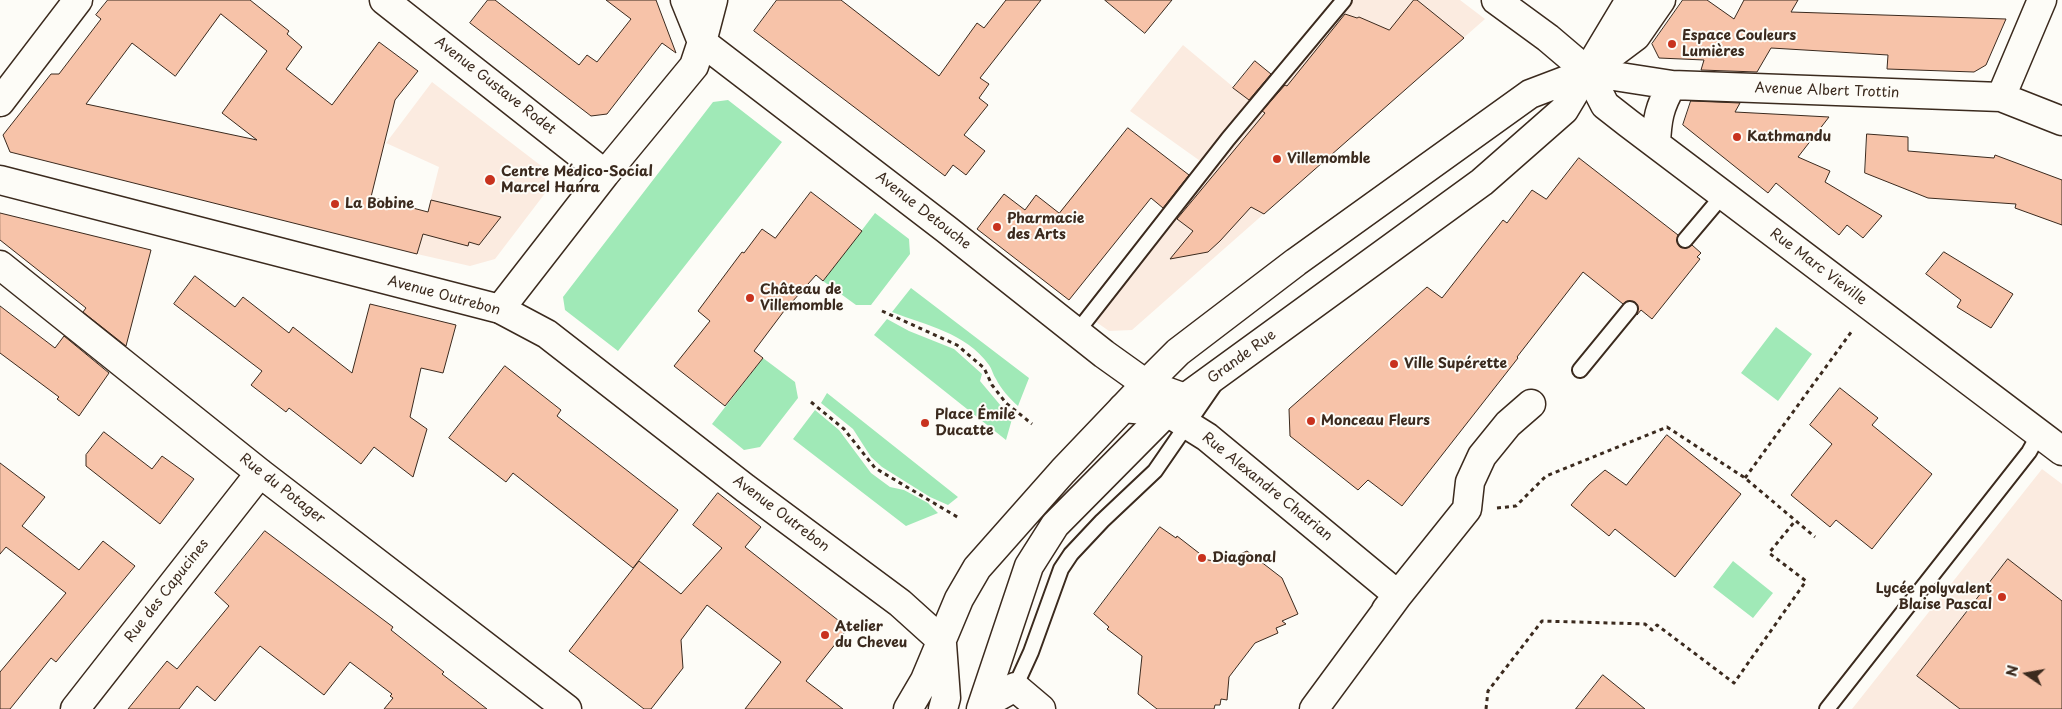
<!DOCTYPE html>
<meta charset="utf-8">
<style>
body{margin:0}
#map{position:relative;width:2062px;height:709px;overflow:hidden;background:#fdfcf7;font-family:"Playpen Sans",sans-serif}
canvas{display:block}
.north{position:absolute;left:2002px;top:649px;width:50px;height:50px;-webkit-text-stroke:4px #fdfcf7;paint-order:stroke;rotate:282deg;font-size:14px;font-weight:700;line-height:20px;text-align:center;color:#3b2a1e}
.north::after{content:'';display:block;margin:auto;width:18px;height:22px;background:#3b2a1e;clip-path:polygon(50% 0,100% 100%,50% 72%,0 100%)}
</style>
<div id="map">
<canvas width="2062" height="709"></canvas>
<div class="north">N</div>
</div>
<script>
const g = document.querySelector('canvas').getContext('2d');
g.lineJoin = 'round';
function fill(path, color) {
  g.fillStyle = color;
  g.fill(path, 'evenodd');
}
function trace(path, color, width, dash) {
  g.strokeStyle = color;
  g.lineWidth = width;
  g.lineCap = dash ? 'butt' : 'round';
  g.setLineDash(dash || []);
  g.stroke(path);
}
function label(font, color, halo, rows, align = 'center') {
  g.font = font + ' "Playpen Sans",sans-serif';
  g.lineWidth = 4;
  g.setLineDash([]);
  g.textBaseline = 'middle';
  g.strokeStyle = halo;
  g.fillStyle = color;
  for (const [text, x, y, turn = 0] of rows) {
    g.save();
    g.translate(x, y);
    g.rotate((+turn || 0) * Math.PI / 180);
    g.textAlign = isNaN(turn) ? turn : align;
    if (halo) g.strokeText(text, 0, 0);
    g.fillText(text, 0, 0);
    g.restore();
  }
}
fill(new Path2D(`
 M1333 0H1460L1485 19 1132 330 1109 331 1082 312 1203 163 1130 111 1183 45 1250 101Z
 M432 82 544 168 546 192 495 259 470 266 417 254 439 167 386 143Z
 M2042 469 2062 484V709H1852Z`), '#fbebe0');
fill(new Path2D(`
 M728 100 782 142 618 351 565 310 563 297 713 102Z
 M875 213 909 239 910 254 871 305H856L823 281Z
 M911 288 1029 378 1018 406C1009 398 1001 389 996 379 993 375 992 369 989 365 965 332 927 326 892 312Z
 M887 319 909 331 954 349 982 374 980 381 1012 419 1006 440 874 335Z
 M1776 327 1812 354 1778 401 1741 373Z
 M763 358 795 382 798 398 760 447 744 450 712 424Z
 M827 393 958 497 948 505 930 497 882 467 871 457 853 429 821 403Z
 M815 410 839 430 871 473 890 487 904 490 928 503 938 513 906 526 793 439Z
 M1733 561 1773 593 1753 618 1713 587Z`), '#a0e9b7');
const building = new Path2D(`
 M108 0H250L289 31 287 34 302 47 286 69 332 105 379 42 418 71 395 100 371 197 428 212 431 200 501 217 479 245 469 242 468 246 423 234 417 254 10 152 3 135 51 74H59L101 19 96 15ZM221 14 267 51 222 113 257 140 86 104 132 43 175 76Z
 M488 0H495L579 65 587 55 597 62 631 19 606 0H656L676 53 662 43 607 114 591 116 470 23Z
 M777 0H841L939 76 977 23 984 28 1006 0H1041L980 78 989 84 979 98 988 105 964 135 985 151 966 175 953 165 945 176 754 31Z
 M1105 0H1172L1145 33Z
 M1414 0H1417L1464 38 1264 214 1251 207 1220 241 1208 252 1170 259 1193 231 1177 219 1265 113 1262 111 1285 85 1287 86 1345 14 1357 18 1359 17 1389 30Z
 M1683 0H1707L1734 19 1744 0H1798L1791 12 2006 19 1986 65 1974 72 1887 69 1888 55 1771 48 1757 72 1701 70 1704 60 1659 58 1652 44Z
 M1255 61 1271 74 1249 100 1233 88Z
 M1691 101 1740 103 1735 112 1829 117 1798 157 1830 171 1825 182 1882 216 1863 238 1847 225 1839 235 1776 183 1768 193 1683 125Z
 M1128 128 1189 175 1163 208 1151 198 1069 300 977 229 1004 194 1025 210 1036 195 1059 213Z
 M1867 134 1908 137V151L1994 158 1995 155 2062 180V225L2015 208 2016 204 1928 198 1865 173Z
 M1579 158 1678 235 1677 242 1680 247 1687 248 1692 245 1701 253 1697 257 1700 259 1652 319 1641 310 1637 315 1638 306 1635 302 1627 301 1623 304 1583 272 1517 357 1518 358 1402 506 1368 480 1358 490 1290 436 1289 409 1427 287 1442 298 1503 220 1507 223 1532 190 1546 199Z
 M811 192 862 231 823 281 816 275 784 311 754 351 763 358 725 406 674 366 710 321 698 311 742 252 744 253 762 229 775 238Z
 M0 213 151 250 126 346 83 312 86 308 0 240Z
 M1944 252 2013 294 1991 328 1957 307 1961 300 1926 274Z
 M195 276 235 307 243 297 289 333 293 327 352 373 370 304 456 325 443 373 421 368 410 417 427 429 413 477 374 447 361 464 289 408 286 412 251 385 262 371 174 304Z
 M0 306 55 348 64 336 109 373 79 416 57 399 59 397 0 353Z
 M505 366 561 410 557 416 678 510 633 568 513 473 506 482 449 438Z
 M1840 388 1878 418 1872 425 1932 474 1872 549 1836 520 1830 527 1791 495 1832 444 1810 425Z
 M104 432 152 469 162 456 194 479 160 524 86 466V455Z
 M1667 435 1741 494 1675 577 1615 529 1609 536 1571 505 1589 484 1605 470 1626 485Z
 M0 463 45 497 22 526 79 570 103 541 135 566 56 662 51 658 10 709H0V672L66 593 6 547 0 554Z
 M718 493 761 527 745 547 848 628 806 681 843 709H745L781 662 707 605 681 640 683 668 651 709H644L569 651 639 561 681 594 722 548 693 525Z
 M1160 527 1176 538 1177 536 1208 560 1222 562 1247 551 1282 578 1298 614 1282 621 1286 624 1276 628 1278 633 1255 643 1229 677 1227 700 1221 699 1220 705H1215L1214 709H1157L1138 694 1142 656 1107 629 1109 627 1094 614Z
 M265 531 393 627 391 630 444 672 442 674 487 709H384L393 698 390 696 392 694 350 662 324 695 260 646 215 701 197 686 179 709H128L167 661 177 669 229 606 215 593Z
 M2008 559 2062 601V709H1960L1917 676Z
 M1603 675 1645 709H1576Z`);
fill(building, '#f7c3a9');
trace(building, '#3b2a1e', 1);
const service = new Path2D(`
 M1685 240 1723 195
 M1077 332 1228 139 1344 0
 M1580 370 1630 309
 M1015 687 1031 652 1061 569 1071 554 1102 521 1155 471 1213 387
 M1827 709 2029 452 2039 434`);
const minor = new Path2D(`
 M384 0 605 174
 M685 0 702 42 946 229 1104 354 1146 384 1185 398
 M1496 0 1548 38 1588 72 1605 105 1628 123 2062 451
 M1588 72 1672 85 2001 97 2062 121
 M2001 97 2042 0
 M0 102 78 0
 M1656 144C1657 120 1659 107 1672 85
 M0 265 260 473 567 709
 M500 309 605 174 694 66 702 42 713 0
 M1123 408 1167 412 1207 437 1398 595 1314 709
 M1386 610 1467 509 1470 482 1482 456 1508 424 1531 404
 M983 705 1015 687 1041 709
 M75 709 260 473`);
const secondary = new Path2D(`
 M0 180 500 309 547 334 745 488 900 603 941 640`);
const primary = new Path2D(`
 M942 644 946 698 943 709
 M908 709 925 680 959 599 977 568 1063 471 1146 384 1178 352 1296 262 1530 94 1588 72 1636 36 1661 0
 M981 709 1029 566 1055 525 1167 412 1185 398 1482 182 1564 110 1630 0`);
trace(service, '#3b2a1e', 18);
trace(minor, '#3b2a1e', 31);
trace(secondary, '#3b2a1e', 31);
trace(primary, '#3b2a1e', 31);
trace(new Path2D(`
 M882 311 957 345 984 368 992 385 1006 403 1032 424
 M811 402 844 429 875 468 959 518
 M1745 478 1852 331
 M1497 508 1516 506 1546 476 1667 427 1745 478 1815 537
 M1486 709 1488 691 1542 621 1645 624 1652 630 1657 625 1734 683 1806 581 1769 553 1795 521`), '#3b2a1e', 3, [4, 4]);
trace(service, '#fdfcf7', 14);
trace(minor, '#fdfcf7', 28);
trace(secondary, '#fdfcf7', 28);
trace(primary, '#fdfcf7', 28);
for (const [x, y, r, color] of [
 [1672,44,5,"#c8321e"],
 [1737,137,5,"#c8321e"],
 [1277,159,5,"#c8321e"],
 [490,180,6,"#c8321e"],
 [335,204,5,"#c8321e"],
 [997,227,5,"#c8321e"],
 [750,298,5,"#c8321e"],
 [1394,364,5,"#c8321e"],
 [1311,421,5,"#c8321e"],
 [925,423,5,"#c8321e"],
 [1202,558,5,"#c8321e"],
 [2002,597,5,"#c8321e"],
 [825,635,5,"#c8321e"]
]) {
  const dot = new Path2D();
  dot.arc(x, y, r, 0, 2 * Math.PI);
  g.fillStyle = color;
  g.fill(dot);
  trace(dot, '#fdfcf7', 2);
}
label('bold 14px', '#3b2a1e', '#fdfcf7', [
 ["Espace Couleurs",1682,36],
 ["Lumières",1682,52],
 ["Kathmandu",1747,137],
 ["Villemomble",1287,159],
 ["Centre Médico-Social",501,172],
 ["Marcel Hanra",501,188],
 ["La Bobine",345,204],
 ["Pharmacie",1007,219],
 ["des Arts",1007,235],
 ["Château de",760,290],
 ["Villemomble",760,306],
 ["Ville Supérette",1404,364],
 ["Place Émile",935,415],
 ["Ducatte",935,431],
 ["Monceau Fleurs",1321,421],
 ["Diagonal",1212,558],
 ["Lycée polyvalent",1992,589,"right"],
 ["Blaise Pascal",1992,605,"right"],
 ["Atelier",835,627],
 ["du Cheveu",835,643]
], 'left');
label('14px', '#3b2a1e', '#fdfcf7', [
 ["Avenue Gustave Rodet",495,86,38],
 ["Avenue Albert Trottin",1827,91,2],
 ["Avenue Detouche",923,211,38],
 ["Rue Marc Vieville",1818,267,37],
 ["Avenue Outrebon",444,296,15],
 ["Grande Rue",1242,357,-36],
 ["Rue Alexandre Chatrian",1267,487,39],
 ["Rue du Potager",282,489,38],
 ["Avenue Outrebon",781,514,37],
 ["Rue des Capucines",167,591,-52]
]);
</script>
